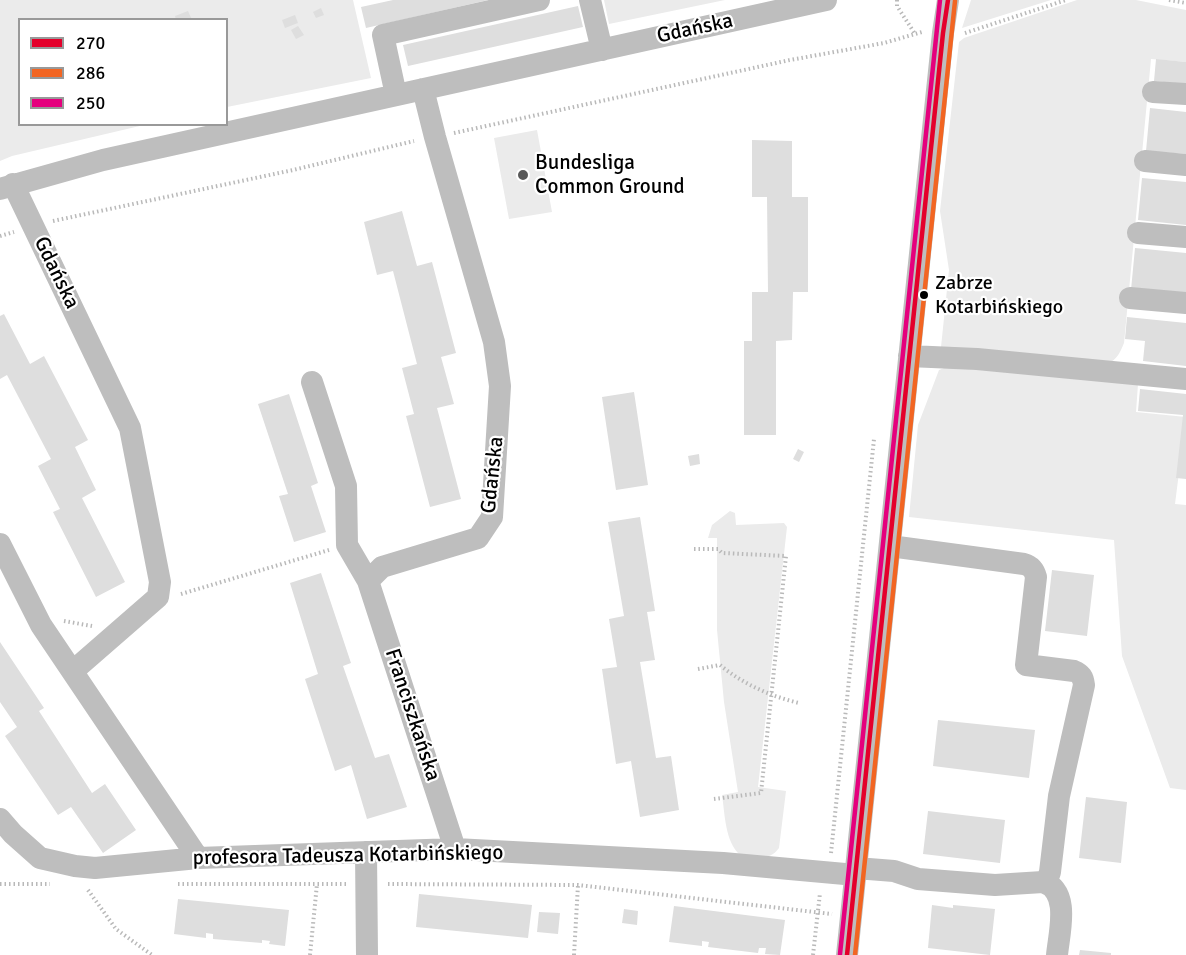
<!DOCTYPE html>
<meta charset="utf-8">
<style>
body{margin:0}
#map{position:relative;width:1186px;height:955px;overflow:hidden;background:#fff;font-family:Signika,sans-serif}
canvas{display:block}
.legend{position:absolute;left:18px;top:18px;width:210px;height:108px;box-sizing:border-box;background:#fff;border:2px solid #999;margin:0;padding:8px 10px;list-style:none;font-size:18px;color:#000}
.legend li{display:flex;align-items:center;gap:12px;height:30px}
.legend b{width:30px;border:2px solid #999}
</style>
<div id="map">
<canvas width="1186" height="955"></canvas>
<ul class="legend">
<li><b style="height:8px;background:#e4002b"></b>270</li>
<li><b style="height:8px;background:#f26522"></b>286</li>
<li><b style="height:8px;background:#e5007d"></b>250</li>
</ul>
</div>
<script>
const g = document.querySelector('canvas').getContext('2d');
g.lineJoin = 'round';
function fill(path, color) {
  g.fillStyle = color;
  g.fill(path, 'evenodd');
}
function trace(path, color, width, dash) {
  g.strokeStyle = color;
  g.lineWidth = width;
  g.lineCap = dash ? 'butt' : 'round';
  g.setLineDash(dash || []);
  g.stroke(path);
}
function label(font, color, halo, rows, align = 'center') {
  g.font = font + ' Signika,sans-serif';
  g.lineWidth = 4.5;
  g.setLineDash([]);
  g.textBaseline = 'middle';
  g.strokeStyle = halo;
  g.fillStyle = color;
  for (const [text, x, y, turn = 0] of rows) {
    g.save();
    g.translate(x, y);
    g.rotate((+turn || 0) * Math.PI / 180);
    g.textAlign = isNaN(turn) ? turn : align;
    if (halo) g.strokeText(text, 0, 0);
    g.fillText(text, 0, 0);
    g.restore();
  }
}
fill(new Path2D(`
 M0 0H353L371 78 227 107 226 20H20V124L144 125 12 156 0 161Z
 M604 0H725L609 24Z
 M971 0H1051L962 28Z
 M1077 0H1136L1186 10V62L1151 59 1124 343C1120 353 1117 359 1108 364L941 347 949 270 940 211 959 42 964 38Z
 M537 130 552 212 509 219 494 138Z
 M947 367 1138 384 1136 412 1186 417 1175 504 1186 505V790L1170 788 1122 656 1114 540 909 517 918 425 939 370Z
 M730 511 735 513 736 525 784 523 787 527 758 787 786 791 779 848C769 862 755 857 740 855 725 841 725 815 722 795L738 792 724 702 717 630V538H708L712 525Z`), '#ebebeb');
fill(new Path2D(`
 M393 0H488L366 28 361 7Z
 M578 6 583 27 408 66 403 45Z
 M321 8 324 15 316 18 313 12Z
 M188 11 192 20H176L175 16Z
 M295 15 298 23 285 28 282 20Z
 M298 26 304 35 296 39 291 30Z
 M1156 59 1186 62V84L1154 81Z
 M1150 108 1186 112V154L1146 151Z
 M752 140 792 141V197H808V292H793L792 340 776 341V435H744V341H752V292H768L767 197H752Z
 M1142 178 1186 182V225L1138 220Z
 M402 211 417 266 432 262 456 353 441 357 454 404 437 408 461 499 430 507 406 416 414 414 402 368 417 364 393 271 377 275 364 222Z
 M1135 248 1186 253V295L1131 290Z
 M4 314 30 364 44 356 88 440 75 447 96 490 82 498 125 582 96 597 53 512 60 509 38 466 51 459 7 375 0 379V316Z
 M1127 317 1186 323V366L1143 361 1145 341 1125 339Z
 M1140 389 1186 394V479L1176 478 1183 415 1138 411Z
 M634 392 648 485 616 490 602 397Z
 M289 394 318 483 311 486 326 532 294 542 279 496 288 494 258 404Z
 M798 449 804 452 799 462 793 459Z
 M699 454 700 464 690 466 688 456Z
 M640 517 655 611 647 612 655 660 640 662 656 758 671 756 679 810 640 817 631 761 616 764 602 669 617 667 609 619 624 616 608 522Z
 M1052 570 1094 575 1087 636 1045 631Z
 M321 573 351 663 343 666 375 758 389 754 407 807 367 819 351 765 335 771 305 679 318 674 290 583Z
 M0 642 44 708 39 711 92 793 105 784 136 830 103 853 71 807 58 815 5 736 17 727 0 702Z
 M938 720 1035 730 1029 778 933 766Z
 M1086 797 1127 802 1121 863 1079 858Z
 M928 811 1005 820 1000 863 923 854Z
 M419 894 532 905 528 938 416 927Z
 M178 899 289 910 285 946 269 944 270 941 262 940V943L213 939V934L206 933V938L174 934Z
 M932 905 953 908V905L995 909 990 955 928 948Z
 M674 906 785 920 780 955 765 954 766 948H759L758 953 708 947 709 942 702 941V946L669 942Z
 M624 909 638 911 637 925 622 923Z
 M539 912 560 913 558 934 537 932Z
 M1080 950 1111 953V955H1079Z`), '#dedede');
trace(new Path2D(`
 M897 0V6L915 34
 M1169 0 1186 3
 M965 33 1066 0
 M454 133 790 60 884 43 922 32
 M53 221 293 170 414 141
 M0 236 14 232
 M694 549H718L722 553 786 556 761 793 714 799
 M181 594 329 550
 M64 621 92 626
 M698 669 720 665C743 684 770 696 799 703
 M831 853 874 439
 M0 884H50
 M178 884H347
 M388 884 578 885 832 914
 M88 890 116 929 152 955
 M310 955 317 884
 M574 955 578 885
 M813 955 820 893`), '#b9b9b9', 4, [1.5, 3]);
trace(new Path2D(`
 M590 0 602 50
 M1153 92 1186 94
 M396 95 383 35 539 0
 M1145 161 1186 165
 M13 184 130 428 160 582 158 597 73 671
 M0 189 103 160 826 0
 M1138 233 1186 237
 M1130 298 1186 303
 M909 356 977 359 1186 379
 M312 382 346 486 347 545 368 581 455 849
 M0 544 41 625 198 858
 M368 581 382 567 478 538 492 517 500 386 494 342 435 137 423 89
 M0 819 13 834 40 858 75 866 95 868 198 858 455 849 723 863 856 875
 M366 852 367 955
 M856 868 894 871 918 879 995 885 1043 882 1048 878 1050 872 1059 796 1084 685C1083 677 1081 674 1074 671L1026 665 1036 577C1034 569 1031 566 1024 564L890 546
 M1043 882C1071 891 1059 933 1057 955
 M847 955 943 33 948 0`), '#bebebe', 22);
trace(new Path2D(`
 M847 955 943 33 948 0`), '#e4002b', 4.5);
trace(new Path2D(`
 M855 955 955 1`), '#f26522', 4.5);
trace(new Path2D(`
 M840 954 940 0`), '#e5007d', 4.5);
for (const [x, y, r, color] of [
 [523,175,6,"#595959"],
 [924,295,5,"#000"]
]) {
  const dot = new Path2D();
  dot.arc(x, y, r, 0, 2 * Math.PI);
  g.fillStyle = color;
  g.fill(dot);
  trace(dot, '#fff', 2);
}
label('20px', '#000', '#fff', [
 ["Zabrze",935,284],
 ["Kotarbińskiego",935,308]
], 'left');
label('21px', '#000', '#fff', [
 ["Gdańska",695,29,-12],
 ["Gdańska",56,273,64],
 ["Gdańska",493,475,-84],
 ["Franciszkańska",412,715,72],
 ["profesora Tadeusza Kotarbińskiego",348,856,-1]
]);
label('21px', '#000', '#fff', [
 ["Bundesliga",535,163],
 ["Common Ground",535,187]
], 'left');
</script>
